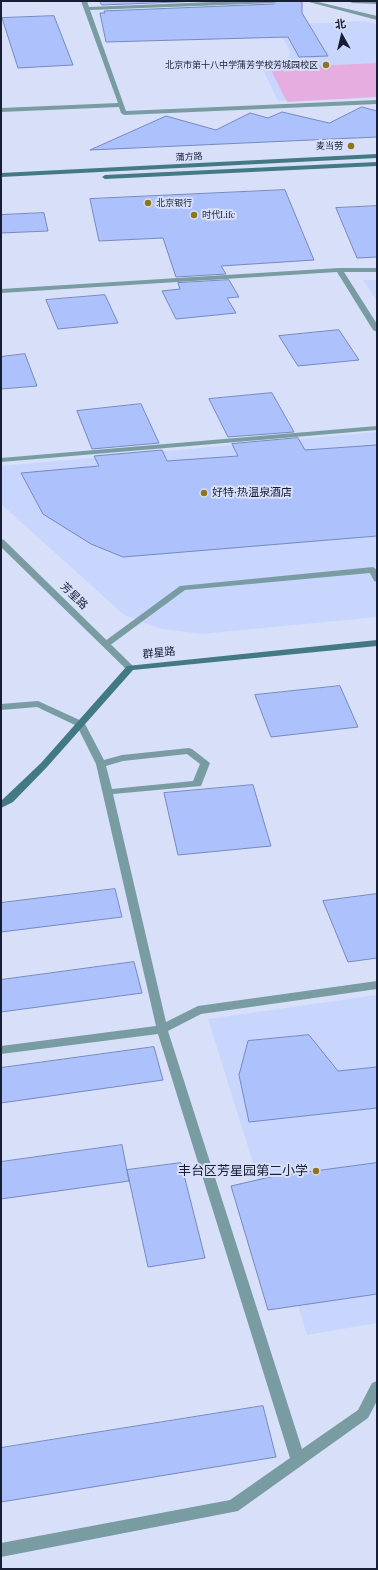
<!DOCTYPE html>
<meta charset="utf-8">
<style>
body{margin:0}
#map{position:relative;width:378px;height:1570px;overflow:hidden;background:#d7e0f8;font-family:"Playfair Display","Noto Sans SC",serif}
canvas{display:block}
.frame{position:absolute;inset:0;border:2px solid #171e34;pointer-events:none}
.north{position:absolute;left:322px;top:16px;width:40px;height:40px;-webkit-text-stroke:3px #d7e0f8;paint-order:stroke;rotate:352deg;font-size:11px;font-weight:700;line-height:16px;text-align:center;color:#171e34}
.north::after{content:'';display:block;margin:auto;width:14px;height:18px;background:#171e34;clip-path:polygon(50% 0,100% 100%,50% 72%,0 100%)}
</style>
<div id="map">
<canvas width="378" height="1570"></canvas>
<div class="frame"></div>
<div class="north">北</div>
</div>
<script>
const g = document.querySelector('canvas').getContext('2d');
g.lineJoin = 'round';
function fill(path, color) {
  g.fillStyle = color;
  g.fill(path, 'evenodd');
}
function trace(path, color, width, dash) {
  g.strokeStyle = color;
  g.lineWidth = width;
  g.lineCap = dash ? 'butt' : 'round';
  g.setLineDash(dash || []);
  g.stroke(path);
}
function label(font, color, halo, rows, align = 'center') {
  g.font = font + ' "Playfair Display","Noto Sans SC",serif';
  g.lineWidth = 4;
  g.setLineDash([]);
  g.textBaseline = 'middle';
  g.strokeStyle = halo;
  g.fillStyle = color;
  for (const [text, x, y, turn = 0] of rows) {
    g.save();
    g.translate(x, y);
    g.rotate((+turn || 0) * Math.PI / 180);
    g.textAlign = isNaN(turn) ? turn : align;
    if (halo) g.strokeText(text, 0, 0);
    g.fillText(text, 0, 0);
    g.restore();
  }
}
fill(new Path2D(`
 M363 21 377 24V97L278 101 263 70 288 60 290 51 275 25Z
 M363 280H377V301Z
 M377 432V617L202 634 162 629 124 615 1 504V466Z
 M377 995V1323L307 1335 208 1019Z`), '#c8d6fe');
fill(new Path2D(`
 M377 63V97L287 102 270 68Z`), '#e6aee0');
const building = new Path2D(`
 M100 1H201L102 5Z
 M277 1H302V13L328 56 299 57 288 37 106 42 100 13H105L104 11 273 4Z
 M54 16 73 65 18 68 2 18Z
 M362 107 377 111V137L90 150 166 116 216 130 250 113 268 118 282 112 329 123Z
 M285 190 314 260 221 266 226 274 176 277 163 238 99 241 90 199Z
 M377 206V257L357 258 336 208Z
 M44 213 48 231 1 233V215Z
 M229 280 239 297 227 298 236 313 176 319 162 291 180 289 178 283Z
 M105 295 118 323 58 329 46 300Z
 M339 330 359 360 298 366 279 336Z
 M25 354 37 386 1 389V357Z
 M272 393 294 432 228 437 209 399Z
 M141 404 159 443 92 449 77 411Z
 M298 438 305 450 377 445V536L123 557 91 544 43 514 21 473 99 466 94 456 162 450 167 461 238 456 232 444Z
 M340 686 358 727 271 737 255 695Z
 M253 785 271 846 178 855 164 793Z
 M115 889 122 917 1 932V903Z
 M377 894V958L348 962 323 901Z
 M134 962 142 993 1 1012V980Z
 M309 1035 338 1071 377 1067V1108L249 1122 239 1075 248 1041Z
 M154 1047 163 1080 1 1103V1068Z
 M122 1145 129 1181 1 1199V1162Z
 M181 1163 205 1258 148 1267 127 1170Z
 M377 1163V1294L268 1310 231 1186 270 1177Z
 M263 1406 276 1457 1 1502V1448Z`);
fill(building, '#adc1fc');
trace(building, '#7688bf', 1);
fill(new Path2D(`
 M81 1H87L89 7 238 1H276L273 3 90 10 126 111 377 100V104L124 115 121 113 119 107 1 112V108L118 103Z
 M305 1H314L377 16V20Z
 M349 1H377V4L352 3Z
 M339 268H377V272H344L377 324V332L373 330 337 272 1 293V289Z
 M377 426V430L1 462V458Z
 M373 567 377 570V582L374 581 370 573 185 590 109 646 106 647 101 644 180 586Z
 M38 701 84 722 104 760 122 755 189 748 192 749 210 763 201 786 113 794 166 1022 198 1006 377 981V989L201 1014 168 1031 302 1449 358 1410 372 1383 377 1381V1401L368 1418 238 1511 1 1557V1543L230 1500 290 1458 158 1034 1 1054V1046L156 1026 96 764 77 726 37 707 1 710V704ZM187 754 200 764 193 781 112 789 106 766 123 761Z`), '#799ba2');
fill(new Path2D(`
 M1 539 4 540 133 666 135 668 133 670H127L1 547Z`), '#799ba2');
fill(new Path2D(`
 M377 154V158L1 177V173Z
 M377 162V166L105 179 102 177 105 175Z
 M377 640V646L133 670 47 767 13 802 1 808V801L41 763 127 666Z`), '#437983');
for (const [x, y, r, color] of [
 [326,65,4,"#91751b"],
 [351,146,4,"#91751b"],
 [148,203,4,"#91751b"],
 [194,215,4,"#91751b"],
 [204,493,4,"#91751b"],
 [316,1171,4,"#91751b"]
]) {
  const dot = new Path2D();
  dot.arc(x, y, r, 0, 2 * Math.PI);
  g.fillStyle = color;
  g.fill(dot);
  trace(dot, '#d7e0f8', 1.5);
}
label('9px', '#171e34', '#d7e0f8', [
 ["北京市第十八中学蒲芳学校芳城园校区",318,65],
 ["麦当劳",343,146],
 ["北京银行",156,203,"left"],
 ["时代Life",202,215,"left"]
], 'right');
label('9px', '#171e34', '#d7e0f8', [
 ["蒲方路",189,157,-3]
]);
label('11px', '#171e34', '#d7e0f8', [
 ["好特·热温泉酒店",212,493]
], 'left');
label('11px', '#171e34', '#d7e0f8', [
 ["芳星路",74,596,44],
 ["群星路",159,653,-6]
]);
label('13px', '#171e34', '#d7e0f8', [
 ["丰台区芳星园第二小学",308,1171]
], 'right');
</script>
